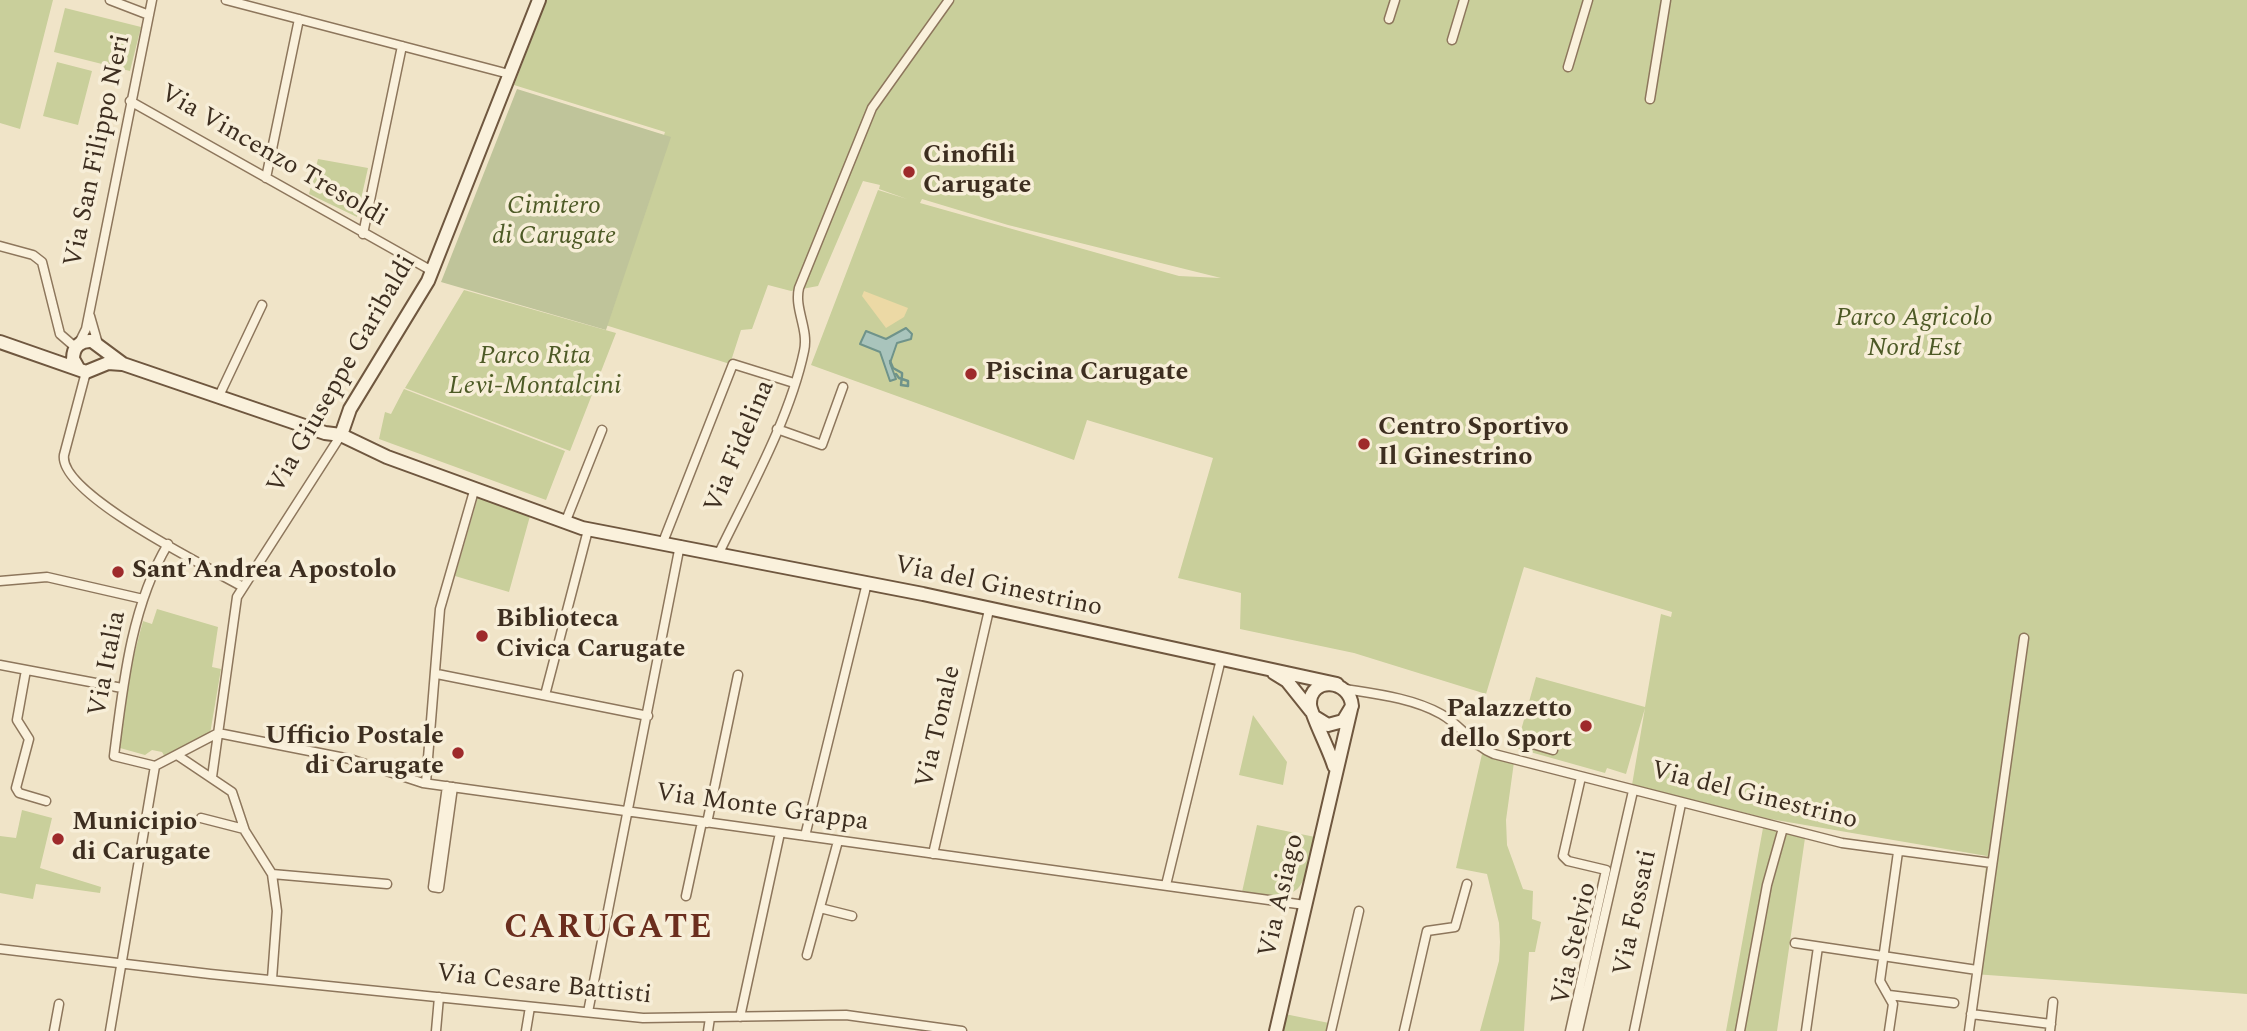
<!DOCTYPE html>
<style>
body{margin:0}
canvas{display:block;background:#f0e4c8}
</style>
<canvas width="2247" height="1031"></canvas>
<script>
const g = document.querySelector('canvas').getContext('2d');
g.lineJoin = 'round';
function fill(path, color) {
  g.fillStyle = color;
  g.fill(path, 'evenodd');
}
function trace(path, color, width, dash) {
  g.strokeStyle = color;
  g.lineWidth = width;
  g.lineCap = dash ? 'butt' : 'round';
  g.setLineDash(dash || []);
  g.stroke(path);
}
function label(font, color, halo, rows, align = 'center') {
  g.font = font + ' Spectral,serif';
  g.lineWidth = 7;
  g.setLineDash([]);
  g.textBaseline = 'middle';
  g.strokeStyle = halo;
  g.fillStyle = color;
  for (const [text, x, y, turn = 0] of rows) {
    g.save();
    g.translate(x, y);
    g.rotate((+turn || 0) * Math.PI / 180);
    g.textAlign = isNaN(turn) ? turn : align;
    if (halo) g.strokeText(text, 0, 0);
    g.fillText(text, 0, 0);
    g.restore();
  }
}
fill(new Path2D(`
 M0 0H53L20 129 0 123Z
 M547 0H2247V994L1974 974 1987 856 1770 819 1632 785 1645 708 1626 774 1607 768 1605 773 1516 748 1536 677 1645 707 1661 614 1671 617 1672 612 1524 567 1486 694 1354 653 1240 629 1241 593 1178 578 1213 458 1087 420 1074 460 811 365 878 190 907 199 879 189 880 185 863 181 818 286 791 291 768 285 752 329 741 330 730 364 602 324 665 132 514 85ZM922 199 1008 225 1221 278 1179 276 920 203Z
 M65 8 141 27 130 71 54 52Z
 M57 62 92 71 78 125 43 116Z
 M318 159 368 168 357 217 309 194Z
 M464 290 616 333 570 451 405 388Z
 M404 389 565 451 546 500 379 439 385 412 391 414Z
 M478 497 530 516 509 592 455 576Z
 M157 609 218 627 212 667 221 669 210 734 165 757 162 752 152 750 145 755 120 748 125 689 143 621 152 624Z
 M1253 715 1287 762 1283 785 1239 775Z
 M1482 754 1514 762 1506 820 1507 845 1523 889 1533 891 1532 919 1541 922 1535 952H1529L1524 1031H1480L1499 961 1500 942 1499 923 1487 874 1456 868Z
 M22 810 52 818 40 868 101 887 100 893 36 884 33 899 0 893V836L16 838Z
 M1257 825 1315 837C1302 895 1303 901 1242 892Z
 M1763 828 1805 838 1777 1031H1726Z
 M1280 1013 1329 1023 1328 1031H1276Z`), '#c9cf9b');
fill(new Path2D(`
 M864 291 908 308 904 317 886 328 862 296Z`), '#ecd9a5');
fill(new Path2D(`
 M517 89 671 137 606 330 441 282Z`), '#bfc49a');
const water = new Path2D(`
 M906 328 912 334 911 339 897 343 890 363 896 379 890 381 880 352 860 344 866 331 886 339Z`);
fill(water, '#a9c4bc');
trace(water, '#6f938a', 2);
trace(new Path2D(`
 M890 361 893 368 902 373V375L901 385 908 386V381L899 378 896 374`), '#6f938a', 2.5);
const street = new Path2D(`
 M110 0 149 15
 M226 0 509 74
 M1389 19 1395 0
 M1452 40 1464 0
 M1568 67 1588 0
 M1650 99 1666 0
 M130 101 432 271
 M266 178 299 19
 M363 234 402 46
 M0 246 33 255 42 262 60 334 75 347
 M90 316 98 344
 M79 343 86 329 152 0
 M86 372 64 455C58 494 210 568 243 587
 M218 398 262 305
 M777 429 822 445 843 387
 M565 523 602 430
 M663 542 733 364 794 383
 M719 553C749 491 790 418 804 351 809 329 794 309 799 288L872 108 949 0
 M0 581 47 577 143 599
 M0 665 122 688
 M26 670 17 720 29 739 16 788 19 793 46 801
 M437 674 648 716
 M1345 689C1376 694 1412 698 1441 714 1461 725 1473 746 1494 754L1842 843 1992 863
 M545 695 588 530
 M218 733 350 759 423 783 1305 905
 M1519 740 1553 750
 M177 755 232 792 245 831 272 874 277 911 272 979
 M155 766 114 756C123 685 131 606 168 544
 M155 766 218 733
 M212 777 237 597 341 435
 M426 783 440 609 474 491
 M447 786 433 887 439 888 453 787
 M201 818 244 829
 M707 823 738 675
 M805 836 867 583
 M933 854 989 610
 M272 874 387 884
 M1166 885 1221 659
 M686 896 702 822
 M820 908 852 916
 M1795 943 1977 970
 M0 949 210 974 643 1018 846 1015 962 1031
 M807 955 838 841
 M1889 995 1954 1003
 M588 1012 680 545
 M1971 1014 2051 1024
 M740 1017 780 833
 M54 1031 59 1004
 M110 1031 155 766
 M436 1031 439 997
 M526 1031 530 1007
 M708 1031 710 1018
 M1331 1031 1359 911
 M1404 1031 1427 931 1455 927 1467 884
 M1570 1031 1606 870 1568 861 1563 856 1581 777
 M1578 1031 1633 791
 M1634 1031 1681 804
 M1740 1031 1767 885 1783 828
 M1806 1031 1818 947
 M1889 1031 1893 1004 1880 981 1898 852
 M1969 1031 2024 638
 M2050 1031 2053 1002`);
const secondary = new Path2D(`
 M0 342 86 372 108 363 122 364
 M78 368 73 359C73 347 80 340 92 341L123 364 325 433 341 435 387 457 582 528 923 594 1337 684
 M341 435 350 409 428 281 539 0
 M1274 673 1287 681 1311 711
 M1315 717 1328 725 1343 721 1352 706C1350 679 1310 676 1310 704 1310 713 1330 751 1334 766
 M1276 1031 1351 709`);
trace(street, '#8d765c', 11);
trace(secondary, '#6f573f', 16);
trace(street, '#faf1dc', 8);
trace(secondary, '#faf1dc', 12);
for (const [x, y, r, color] of [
 [909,172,7,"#9e2a2b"],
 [971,374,7,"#9e2a2b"],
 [1364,444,7,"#9e2a2b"],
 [118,572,7,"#9e2a2b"],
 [482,636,7,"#9e2a2b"],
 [1586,726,7,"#9e2a2b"],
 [458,753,7,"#9e2a2b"],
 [58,839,7,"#9e2a2b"]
]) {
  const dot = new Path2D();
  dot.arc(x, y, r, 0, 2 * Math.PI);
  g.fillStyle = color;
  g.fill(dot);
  trace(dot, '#f7eed8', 2.5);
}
label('26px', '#3d2e20', '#f7eed8', [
 ["Via San Filippo Neri",99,151,-78],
 ["Via Vincenzo Tresoldi",273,157,30],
 ["Via Giuseppe Garibaldi",343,375,-60],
 ["Via Fidelina",741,447,-67],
 ["Via del Ginestrino",998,588,12],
 ["Via Italia",109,664,-79],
 ["Via Tonale",940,727,-77],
 ["Via del Ginestrino",1754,797,14],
 ["Via Monte Grappa",762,809,8],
 ["Via Asiago",1283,896,-77],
 ["Via Fossati",1637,913,-78],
 ["Via Stelvio",1576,944,-77],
 ["Via Cesare Battisti",544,986,6]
]);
label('bold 26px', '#3d2e20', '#f7eed8', [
 ["Cinofili",923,157],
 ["Carugate",923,187],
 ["Piscina Carugate",985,374],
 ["Centro Sportivo",1378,429],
 ["Il Ginestrino",1378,459],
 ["Sant'Andrea Apostolo",132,572],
 ["Biblioteca",496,621],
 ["Civica Carugate",496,651],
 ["Palazzetto",1572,711,"right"],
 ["dello Sport",1572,741,"right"],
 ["Ufficio Postale",444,738,"right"],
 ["di Carugate",444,768,"right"],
 ["Municipio",72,824],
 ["di Carugate",72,854]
], 'left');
label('italic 26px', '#4d5a26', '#f7eed8', [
 ["Cimitero",554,208],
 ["di Carugate",554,238],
 ["Parco Agricolo",1914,320],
 ["Nord Est",1914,350],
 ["Parco Rita",535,358],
 ["Levi-Montalcini",535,388]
]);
g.letterSpacing = '2px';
label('bold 33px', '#6b2e1e', '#f7eed8', [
 ["CARUGATE",609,931]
]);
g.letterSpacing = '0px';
</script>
